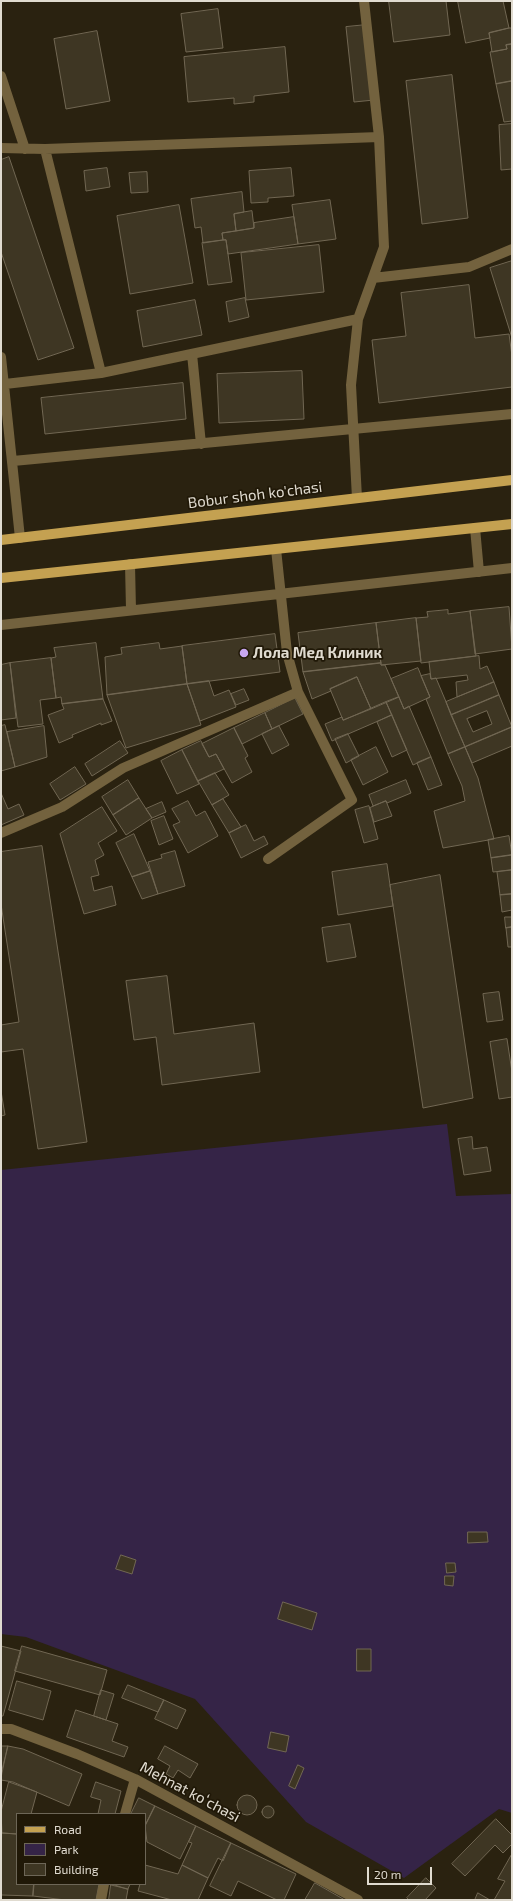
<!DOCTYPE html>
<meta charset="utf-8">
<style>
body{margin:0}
#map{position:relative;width:513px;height:1901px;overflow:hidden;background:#2a2210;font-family:"Exo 2",sans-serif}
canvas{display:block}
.frame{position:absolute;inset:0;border:2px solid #e0dbd0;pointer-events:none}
.legend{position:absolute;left:16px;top:1813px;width:130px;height:72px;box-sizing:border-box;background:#201807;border:1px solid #6d6657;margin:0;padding:5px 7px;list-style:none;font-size:12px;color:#e0dbd0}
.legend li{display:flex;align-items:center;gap:8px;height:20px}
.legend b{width:20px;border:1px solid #6d6657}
.scale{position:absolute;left:367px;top:1867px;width:65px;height:18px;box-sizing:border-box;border:2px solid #e0dbd0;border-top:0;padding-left:5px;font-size:12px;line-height:14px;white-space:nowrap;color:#e0dbd0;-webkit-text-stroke:3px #201807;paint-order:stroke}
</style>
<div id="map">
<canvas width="513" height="1901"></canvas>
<div class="frame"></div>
<ul class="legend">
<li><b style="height:5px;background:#c4a151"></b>Road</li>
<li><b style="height:11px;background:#352447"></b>Park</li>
<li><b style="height:11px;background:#3e3623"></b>Building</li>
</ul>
<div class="scale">20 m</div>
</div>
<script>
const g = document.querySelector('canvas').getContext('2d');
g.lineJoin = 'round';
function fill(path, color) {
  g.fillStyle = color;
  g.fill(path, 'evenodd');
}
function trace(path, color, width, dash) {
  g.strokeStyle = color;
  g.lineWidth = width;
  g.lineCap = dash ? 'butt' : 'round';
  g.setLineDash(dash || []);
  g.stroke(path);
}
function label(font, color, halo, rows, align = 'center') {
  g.font = font + ' "Exo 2",sans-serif';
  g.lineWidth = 3.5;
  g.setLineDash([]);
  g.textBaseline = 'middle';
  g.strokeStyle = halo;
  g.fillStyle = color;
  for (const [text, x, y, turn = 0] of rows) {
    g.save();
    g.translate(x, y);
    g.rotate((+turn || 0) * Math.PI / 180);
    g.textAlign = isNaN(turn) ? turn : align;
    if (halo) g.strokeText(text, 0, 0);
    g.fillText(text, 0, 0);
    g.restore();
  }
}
fill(new Path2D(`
 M447 1124 456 1196 512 1194V1813L499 1809 404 1878 306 1822 195 1699 26 1637 1 1634V1170Z`), '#352447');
const building = new Path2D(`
 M389 1H446L450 35 394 42Z
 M458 1H503L509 28 489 33 490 38 466 43Z
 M218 9 223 48 186 52 181 14Z
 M366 25 374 100 354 102 346 27Z
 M509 28H512V44L506 45 507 49 492 52 489 33Z
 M97 31 110 101 66 109 54 39Z
 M512 44V81L496 84 490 52 507 49 506 45Z
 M285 47 289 92 254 96V102L234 104V98L188 102 184 57Z
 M452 75 468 218 422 224 406 81Z
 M512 81V121L504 122 496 84Z
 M512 124V169L501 170 499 125Z
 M9 157 74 348 38 360 1 252V160Z
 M107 168 110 187 86 191 84 171Z
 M291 168 294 196 268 198V202L251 203 249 171Z
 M147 172 148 192 131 193 129 173Z
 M242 192 244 212 234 214 236 231 222 233 223 240 203 243 201 227 195 228 191 199Z
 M330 200 336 239 298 244 292 205Z
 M179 205 193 283 130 294 117 216Z
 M252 211 254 228 236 231 234 214Z
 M294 217 298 244 228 254 226 240H223L222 233 254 228V223Z
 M226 240 232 282 208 285 202 243Z
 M319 245 324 292 246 300 241 253Z
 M512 261V338L490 268Z
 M469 285 475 338 509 334 512 356V387L379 403 372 340 406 336 401 293Z
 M245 298 249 317 229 322 226 302Z
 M195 300 202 335 143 347 137 311Z
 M302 371 304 419 219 423 217 374Z
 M183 383 186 419 45 434 41 398Z
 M509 607 512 649 475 654 470 611Z
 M448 610V614L470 611 476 656 421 663 416 618 428 617 427 612Z
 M416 618 421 661 381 665 376 623Z
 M376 623 381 663 303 672 298 633Z
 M275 634 280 672 187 684 182 646Z
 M96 643 103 699 62 704 61 697 56 698 51 658 56 657 54 648Z
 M159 643 160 649 182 646 187 684 107 695 105 657 122 654 121 648Z
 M479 656 480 669 487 666 494 682 457 697 456 682 468 680 467 675 431 679 429 662Z
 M51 658 56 698 40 700 43 724 18 727 10 663Z
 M10 663 16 718 1 720V665Z
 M381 663V665H385L399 697 371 709 357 677 330 689 331 691 312 699 303 672Z
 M418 668 430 697 404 709 391 679Z
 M430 674 431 679 436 678 465 747 448 754 426 699 430 697 421 676Z
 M357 677 371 709 343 720 330 689Z
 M209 681 214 696 229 690 236 707 200 721 187 684Z
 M494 682 499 695 451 715 446 702Z
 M187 684 201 725 126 748 107 695Z
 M244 689 249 700 236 705 231 694Z
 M499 695 512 727 465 747 451 715ZM487 711 492 724 473 732 467 719Z
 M399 697 404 709 409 706 431 757 413 765 386 702Z
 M295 698 303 714 272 729 265 713Z
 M103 699 112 721 101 725V723L72 735 73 737 59 743 48 715 64 709 62 704Z
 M386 702 392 715 332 741 325 724 342 717 343 720Z
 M265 713 272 729 242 744 234 728Z
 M392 715 407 750 392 757 377 722Z
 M5 725 15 767 1 771V726Z
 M44 726 47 757 15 767 7 732Z
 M279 726 289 745 272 754 262 734Z
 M512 727V746L472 763 465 747Z
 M234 728 248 756 245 758 252 772 232 783 216 754 209 757 202 744Z
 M348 734 359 756 346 763 335 739Z
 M120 741 128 753 92 776 85 764Z
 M201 741 209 757 216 754 224 769 198 781 182 750Z
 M376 747 388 772 363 785 351 760Z
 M465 747 478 778 494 839 443 848 434 811 465 801 462 786 448 754Z
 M182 750 199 784 177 794 161 761Z
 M431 757 442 785 428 790 417 763Z
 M75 767 86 784 60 800 50 784Z
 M215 773 229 795 212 805 198 781Z
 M128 780 139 798 113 815 102 797Z
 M406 780 411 793 387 803 386 801 373 806 369 795Z
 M1 793 8 809 19 804 24 815 1 825Z
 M139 798 152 818 126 835 113 815Z
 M223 799 241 827 229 833 212 805Z
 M188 801 196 816 205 811 218 836 188 853 173 825 180 822 172 809Z
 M386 801 392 816 374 822 370 808Z
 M162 802 166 812 152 818 146 809Z
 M369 806 378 839 364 843 355 810Z
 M102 807 117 831 98 843 104 855 95 860 99 875 91 877 94 891 112 886 116 905 84 914 60 834Z
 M164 816 173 839 159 845 151 821Z
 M246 825 254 841 264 836 268 844 241 858 229 833Z
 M134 834 150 871 132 877 116 843Z
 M509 836 512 855 491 858 488 840Z
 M42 846 87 1142 38 1149 23 1049 1 1052V1025L19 1022 1 904V852Z
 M175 851 185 886 158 894 148 862 162 858 161 855Z
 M512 855V870L493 872 491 858Z
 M387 864 393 906 338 915 332 872Z
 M512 870V894L500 895 497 872Z
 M150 871 158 894 142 899 132 877Z
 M440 875 473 1098 423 1108 390 885Z
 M512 894V910L502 912 500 895Z
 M505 917H512V927L506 928Z
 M350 924 356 957 327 962 322 928Z
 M512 927V947H508L506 928Z
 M167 976 174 1034 254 1023 260 1072 162 1085 156 1037 134 1040 126 981Z
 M499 992 503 1020 487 1022 483 994Z
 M507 1039 512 1072V1097L499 1099 490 1042Z
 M1 1091 5 1115 1 1116Z
 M472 1137 473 1149 487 1147 491 1171 464 1175 458 1139Z
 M468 1532H487L488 1542 468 1543Z
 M121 1555 136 1560 132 1574 116 1569Z
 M446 1563H455L456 1572 447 1573Z
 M445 1576H454L453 1586 445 1585Z
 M283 1602 317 1613 312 1630 278 1619Z
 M1 1646 21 1651 3 1716H1Z
 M22 1646 107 1670 100 1695 15 1671Z
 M357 1649H371V1671H357Z
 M17 1681 51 1691 43 1720 9 1710Z
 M128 1685 164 1700 158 1712 122 1698Z
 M101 1690 114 1694 106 1720 94 1716Z
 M164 1700 186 1710 177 1729 155 1719Z
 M76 1710 118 1724 112 1741 128 1747 124 1757 67 1737Z
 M271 1732 289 1736 286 1752 268 1748Z
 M1 1746H8L1 1774Z
 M8 1746 23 1749 82 1774 69 1806 13 1782 1 1780Z
 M165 1746 198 1764 190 1778 178 1770 173 1778 166 1774 170 1766 158 1759Z
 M298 1765 304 1768 295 1789 289 1786Z
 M9 1782 37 1792 31 1814H17V1834L2 1833 1 1812Z
 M96 1782 121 1791 115 1814H98L101 1800 91 1797Z
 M237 1805a10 10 0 1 1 20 0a10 10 0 1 1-20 0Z
 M139 1798 155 1806 145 1826V1814H131Z
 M155 1806 196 1826 180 1859 147 1842 145 1826Z
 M262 1812a6 6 0 1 1 12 0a6 6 0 1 1-12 0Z
 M496 1819 512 1835V1844L503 1853 495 1845 465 1876 452 1864Z
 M196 1826 231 1843 223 1861 218 1858 208 1878 182 1865 192 1843 189 1842Z
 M2 1833 17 1834V1884H34L33 1896 1 1895Z
 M231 1843 296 1874 284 1900H277L238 1881 231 1896 210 1886Z
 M512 1854V1900H494L505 1881 498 1879Z
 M145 1865 178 1874 182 1865 208 1878 198 1900H172L138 1891 140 1884H145Z
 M426 1878 436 1888 425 1900H409L407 1898Z
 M315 1883 345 1900H305Z
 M34 1884H99L96 1900H65L33 1896Z
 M112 1884H130L128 1889Z
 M111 1885 128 1889 126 1900H109Z
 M478 1893 490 1900H475Z`);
fill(building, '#3e3623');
trace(building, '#716753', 1);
trace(new Path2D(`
 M1 76 25 149
 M1 148 45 149
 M373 278 469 267 512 249
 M192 354 201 444
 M1 357 20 538
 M101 373 358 319
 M5 384 101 373 45 149 379 137 364 1
 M13 461 512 414
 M357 498 351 385 358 319 384 247 379 137
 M475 528 479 572
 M130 564 131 610
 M1 625 512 568
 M1 833 62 807 123 768 298 692
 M268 859 352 800 298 692 287 653 276 549
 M1 1729H11L77 1754 135 1779 358 1900
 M125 1814 135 1779
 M101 1900 104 1884`), '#73623e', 10);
trace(new Path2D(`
 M1 540 512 480
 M1 578 512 524`), '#c4a151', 10);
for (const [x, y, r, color] of [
 [244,653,5,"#c7a6ef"]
]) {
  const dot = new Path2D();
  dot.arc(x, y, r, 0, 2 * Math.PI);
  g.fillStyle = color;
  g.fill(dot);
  trace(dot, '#201807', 1.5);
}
label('15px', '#e0dbd0', '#201807', [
 ["Bobur shoh ko'chasi",255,495,-7],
 ["Mehnat koʻchasi",190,1792,28]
]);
label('bold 15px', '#e0dbd0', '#201807', [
 ["Лола Мед Клиник",253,653]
], 'left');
</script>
